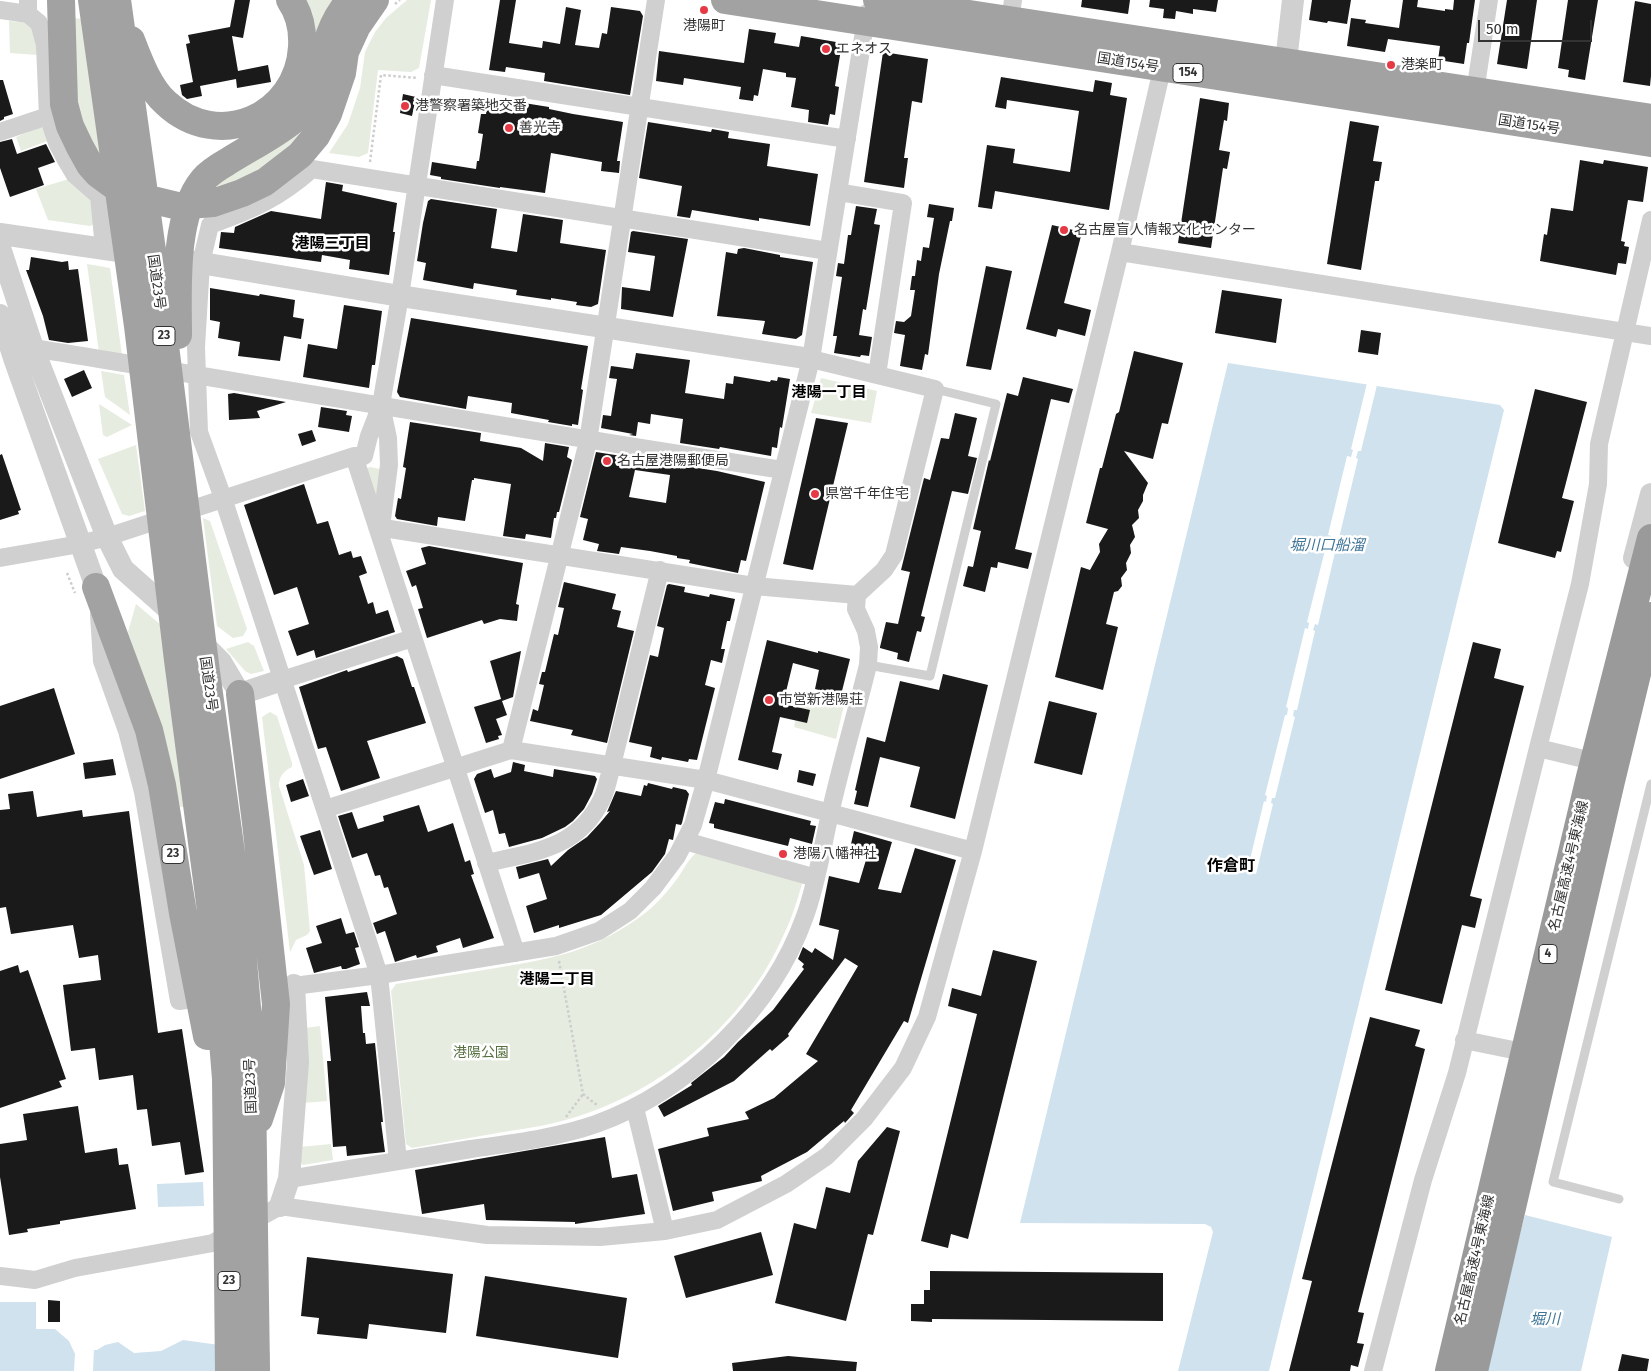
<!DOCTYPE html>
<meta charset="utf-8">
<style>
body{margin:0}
#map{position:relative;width:1651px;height:1371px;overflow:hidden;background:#fff;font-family:"Fira Sans",sans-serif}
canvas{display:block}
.scale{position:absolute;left:1478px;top:20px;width:114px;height:22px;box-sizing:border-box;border:2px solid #333;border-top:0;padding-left:6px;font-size:15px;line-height:18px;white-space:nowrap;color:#333;-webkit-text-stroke:4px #fff;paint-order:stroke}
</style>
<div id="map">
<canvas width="1651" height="1371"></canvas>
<div class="scale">50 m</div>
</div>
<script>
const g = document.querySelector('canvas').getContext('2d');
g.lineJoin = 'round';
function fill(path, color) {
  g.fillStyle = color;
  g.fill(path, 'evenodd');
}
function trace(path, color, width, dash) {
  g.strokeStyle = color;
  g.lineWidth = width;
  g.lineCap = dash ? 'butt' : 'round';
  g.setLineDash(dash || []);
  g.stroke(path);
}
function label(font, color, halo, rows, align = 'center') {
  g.font = font + ' "Fira Sans","Noto Sans JP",sans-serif';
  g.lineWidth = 5;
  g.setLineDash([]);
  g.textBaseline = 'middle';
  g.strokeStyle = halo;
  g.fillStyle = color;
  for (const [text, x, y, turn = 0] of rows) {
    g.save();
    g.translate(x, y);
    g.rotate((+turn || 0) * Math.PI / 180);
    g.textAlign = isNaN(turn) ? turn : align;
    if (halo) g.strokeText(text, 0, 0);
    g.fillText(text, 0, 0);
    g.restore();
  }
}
fill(new Path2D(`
 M300 0H335L313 48Z
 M407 0H431L419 68 411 72 378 70 368 153 359 157 329 153 348 124 360 88 365 52 375 32 386 18Z
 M73 18 83 19 101 158 89 141 77 105Z
 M9 21 31 23 38 38V55L10 53Z
 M309 123 295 143 251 175 207 193 214 183Z
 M40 127 47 130 50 140 21 151 16 137Z
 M69 179 80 191 90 198 96 223 90 226 48 220 36 189Z
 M87 264 110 268 122 356 99 352Z
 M101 371 124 375 130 415 105 397Z
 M821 378 877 391 871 423 811 413Z
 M99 404 132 425 107 437 103 435Z
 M136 445 145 511 129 516 122 514 98 459Z
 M370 467 380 469 376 511 366 469Z
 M203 518 210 521 247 629 243 636 233 638 217 626Z
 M136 604 161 625 185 807H180L165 741 128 632Z
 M248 642 254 646 264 671 251 674 245 671 226 649Z
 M802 691 845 701 836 739 794 727Z
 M270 712 277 716 292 763V767C283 771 279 777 279 786L304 865 310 931 307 935 296 940 290 952 262 717Z
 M701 850 799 879 802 884C797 901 792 918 784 934 746 1022 661 1093 569 1119 549 1125 529 1128 509 1131 477 1137 444 1142 412 1148L406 1144 391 991 396 984C428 979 459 974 490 969 548 959 587 954 637 919 652 909 666 894 677 879 685 868 689 856 701 850Z
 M320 1026 327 1101 303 1103 305 1028Z
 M331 1144 333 1160 303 1165 297 1159 299 1147Z`), '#e6ecdf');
fill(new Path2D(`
 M1228 363 1500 405 1504 410 1269 1371H1178L1213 1232 1211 1227 1205 1224 1020 1223Z
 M203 1182 204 1206 158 1207 157 1184Z
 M1525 1215 1612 1237 1581 1371H1484Z
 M0 1302H36V1329H55L69 1341 75 1354 80 1350H97L105 1345 118 1342 134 1353 161 1351 183 1340 270 1352V1371H0Z`), '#cfe2ee');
fill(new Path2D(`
 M1367 383 1377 385 1361 451H1358L1356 458 1358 459 1339 538 1336 537 1335 543 1337 544 1318 625 1315 624 1313 630 1315 631 1297 710H1294L1293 716 1295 717 1275 798H1272L1271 803 1273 804 1256 874 1247 872 1264 801 1266 802 1267 796 1265 795 1285 715H1287L1288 708 1286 707 1305 628 1308 629 1309 623 1307 622 1327 542H1330L1331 536 1328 535 1347 456 1351 457 1353 450 1351 449Z
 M79 1348H94L93 1371H74L75 1354Z`), '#fff');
fill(new Path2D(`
 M235 0H250L243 38 232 36 238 71 268 65 271 82 237 88 236 79 200 86 202 96 187 99 182 95 180 85 193 82 186 44 190 43 188 35 230 27Z
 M500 0H516L509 43 542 48 543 41 560 44 566 7 581 10 575 45 599 48 602 33 607 34 611 7 640 11 643 16 630 95 544 81 545 73 506 67 505 72 489 70Z
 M1082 0H1130L1128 14 1081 7Z
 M1150 0H1218L1216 12 1193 9V14L1176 11 1175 19 1163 18 1164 9 1149 7Z
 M1312 0H1351L1347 24 1328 21 1327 23 1309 20Z
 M1403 0H1418L1417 7 1445 11V9L1453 10 1454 0H1475L1469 43H1467L1464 64 1438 60 1440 46 1388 39 1385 52 1347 46 1351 18 1366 20 1365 23 1399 28Z
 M1507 0H1537L1527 69 1497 64Z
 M1568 0H1598L1585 80 1568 77 1569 70 1558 68Z
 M1635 1 1651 4V76L1650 86 1623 82Z
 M749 29 776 33 774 43 799 47 801 36 842 43 835 86 839 87 835 115 830 114 828 125 808 122 809 110 791 107 796 78 786 77V73L763 69 758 96 754 95 753 101 739 99 741 87 684 78 683 85 656 81 659 51 744 63Z
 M883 52 928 59 922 103 912 101 904 158H908L904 188 864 182Z
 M1001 77 1093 92 1095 80 1112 83 1110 95 1127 98 1109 210 995 191 992 209 978 207 987 145 1015 149 1013 163 1070 172 1079 111 1007 100 1006 109 995 107Z
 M0 80H3L13 114 4 117V119L0 121Z
 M403 94 416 97 412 116 400 113Z
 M1200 98 1229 103 1227 121 1224 120 1219 150 1230 152 1227 169 1223 168 1211 248 1178 243Z
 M488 100 523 106 524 103 549 107V109L573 114 623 122 617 161H620L619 173 601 171 602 162 551 153 545 193 500 187V188L441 179V177L430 175 432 162 476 169 477 161H479L483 134 478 133 481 114H486Z
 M1350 121 1379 126 1373 161 1382 162 1379 181H1375L1361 270 1327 264Z
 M648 122 711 132 712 129 729 132 728 138 770 144 767 166 818 174 810 226 759 218V221L692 210 690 218 677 216 682 186 639 178Z
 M12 139 17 154 46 144 55 162 38 168 44 185 10 197 0 168V142Z
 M1580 160 1603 164 1604 160 1648 167 1643 202 1628 200 1621 241 1625 242 1624 246 1629 247 1626 264 1618 263 1616 275 1540 261 1544 234 1547 235 1551 208 1573 211Z
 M326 182 343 185 342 191 397 203 393 232H395L389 275 349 269 350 260 322 255 321 262 219 248 221 232 234 233 235 227 271 211 321 219Z
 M431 199 497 209 491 248 517 252 523 214 563 220 560 243 606 250 598 304 591 307 576 305 577 302 551 298V300L516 295 517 290 474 283 473 289 423 280 426 263 417 261 423 223 428 201Z
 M929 204 954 208 952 221H950L939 274 928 355 925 354 922 370 900 366 905 335 894 333 896 321 904 322 911 316 915 290H910L912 276H915L917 260 921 261 923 247 929 248 934 218 927 217Z
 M856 206 877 209 874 224 880 225 866 310 863 309 859 335 872 337 869 356 861 355 860 357 834 353 837 336H833L842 277 836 276 838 263 844 264 848 235H851Z
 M1052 225 1082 232 1064 303 1091 310 1085 336 1058 329 1056 337 1026 329Z
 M633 231 688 239 673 317 621 309 622 287 650 291 655 256 628 252 631 232Z
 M744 248 780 255V257L813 262 802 335 796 339 762 334 765 321 717 316 726 252 737 254 738 249Z
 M31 257 62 262 68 261 69 270 78 269 88 341 68 343 49 340 43 316 26 270H29Z
 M986 266 1012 271 991 370 966 366Z
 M210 288 259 296 260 294 295 300 293 317 304 319 301 339 284 336 280 361 238 356 240 342 218 338 220 322 210 320Z
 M1222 290 1282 299 1276 343 1215 333Z
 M344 305 382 311 375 365H372L369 388 303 377 308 344 337 349Z
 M411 318 588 346 581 389 583 390 578 425 572 424V426L548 422 549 420 511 413 512 403 468 396 466 409 400 397 397 392Z
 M1361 330 1381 333 1378 355 1358 352Z
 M1134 351 1183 363 1168 424 1162 423 1153 459 1124 451 1148 483 1143 495V501L1138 510 1139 518 1132 525 1135 537 1130 545 1131 553 1126 563 1127 570 1121 578 1122 586 1118 591 1114 592 1106 624 1118 627 1103 690 1055 677 1081 567 1090 570 1100 552 1099 544 1108 529 1086 523 1100 468H1102L1116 414 1119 412Z
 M636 353 690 360 685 393 724 399 726 383 733 384 734 376 770 382 771 380 777 381 778 377 790 379 782 428 780 427 777 448 772 447 771 456 720 447 719 449 680 443 683 419 651 414 650 424 638 422 636 436 629 435 633 434 601 428 603 415 611 416 613 403 617 379 609 378 611 366 633 369Z
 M84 370 92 388 72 397 64 379Z
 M1023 377 1073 389 1069 403 1051 399 1015 549 1032 553 1028 569 998 562 997 568 991 567 985 592 963 586 968 566 973 567 981 531 973 529 989 460 990 461 1007 393 1018 396Z
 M1535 389 1587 402 1562 498 1574 501 1561 552 1557 551 1555 558 1498 543Z
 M234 393 286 402 257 411 260 418 229 420 228 394Z
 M321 407 347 411 346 415 352 416 349 432 318 427Z
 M955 413 977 418 968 456 977 458 968 494 952 491 921 616 925 617 921 632 917 631 909 662 897 659 898 653 880 648V647L886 622 898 624 910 572 901 570 924 478 930 480 941 438 949 439Z
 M816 418 848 423 813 570 783 564Z
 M410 422 481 433 480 441 521 448 543 461 545 443 569 447 567 457 572 460 559 512H557L556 518H554L551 538 526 534 525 539 503 536 511 484 474 478V480H472L465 521 438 517 437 526 397 519 395 516 398 498 401 499 406 468 403 467Z
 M312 430 316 441 302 446 298 434Z
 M596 452 717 471 765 482 746 561 741 560 738 573 689 563 690 560 677 558V556L650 551 621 547 619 554 597 551 599 544 583 540 588 519 580 517ZM635 470 670 475 666 503 629 497Z
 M2 454 21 510 18 511 19 514 0 520V455Z
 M304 484 317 524 328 521 339 555 351 551 353 558 361 556 367 573 359 576 368 604 373 602 376 614 388 610 395 632 316 658 314 650 297 656 288 631 309 624 297 587 274 595 244 505Z
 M429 546 523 563 516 604 519 605 517 621 500 619 484 624 482 620 427 638 418 609 423 608 416 585 412 587 406 571 426 564 421 548Z
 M564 582 616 594 612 609 621 611 617 627 634 631 607 743 571 735 573 730 530 721 533 709 538 711 544 685 539 684 542 672H545L554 634 558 635 564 608 558 607Z
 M669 584 685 587 684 592 709 597 710 594 735 599 730 621H727L721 649H725L722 663 711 660 705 685 715 688 697 760 689 759 688 762 662 757 661 760 650 757 652 747 629 742 650 655 658 657 664 628 657 626 667 585Z
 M767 640 818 653V651L850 659 841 695 815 689 819 670 793 663 783 704 810 710 807 723 780 717 772 752 782 754 778 770 738 760Z
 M1473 642 1501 649 1494 678 1524 686 1470 896 1482 899 1475 928 1462 925 1442 1004 1385 990Z
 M521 651 513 697 502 701 507 715 496 719 502 735 498 736 499 739 486 743 474 707 501 699 490 661Z
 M397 656 403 659 412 687H414L426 723 367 741 380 778 341 791 326 747 318 749 299 687 347 670 348 672Z
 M943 674 988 685 955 819 910 807 920 767 880 757 868 807 854 804 857 791 855 790 867 737 885 742 900 681 939 690Z
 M54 688 75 754 0 779V706Z
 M1049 701 1097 713 1082 775 1034 763Z
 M113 759 116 775 85 779 83 763Z
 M513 762 525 765 524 771 553 777 554 769 595 776 597 779 592 794 584 809 573 821 565 827 542 838 509 847 505 833 499 834 493 810 485 813 474 779 477 774 491 769 494 778 511 772Z
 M799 770 816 774 813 786 797 782Z
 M303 779 309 796 291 802 286 785Z
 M648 783 672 789 673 787 686 790 689 794 682 823 681 825 676 824 673 840 669 839 665 854 652 872 601 915 559 928V925L534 933 526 906 547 899 539 873 519 879 516 867 548 859 551 866 568 850 587 837 600 823 610 811 607 812 616 791 641 796 644 785 647 786Z
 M33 791 37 817 82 810 83 817 129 811 158 1033 182 1029 204 1172 185 1175 180 1142 152 1146 147 1109 137 1110 133 1075 99 1080 95 1048 71 1051 63 985 101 980 98 955 79 958 73 925 11 934 6 907 0 908V810L10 809 8 794Z
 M725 799 811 821 810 825 816 826 812 844 790 838 788 846 714 828V824L709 823 715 802 724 804Z
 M419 805 428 832 453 823 465 862 470 860 474 874 471 875 494 938 463 948 460 938 436 946 438 952 417 958 416 955 395 962 385 931 377 934 373 923 397 914 388 887 384 888 380 875 375 876 367 853 352 858 338 816 352 812 358 829 384 821 383 816Z
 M320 830 332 869 314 875 300 836Z
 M854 831 892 842 878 889 901 893 915 848 956 860 908 1023 904 1021 851 1110 854 1113 845 1123 844 1121 807 1152 761 1176 762 1181 712 1192 714 1201 673 1211 658 1149 709 1136 707 1128 749 1119 745 1112 774 1098 818 1061 806 1054 858 966 845 958 788 1034 789 1036 772 1051 770 1049 734 1081 664 1117 658 1106 692 1085 691 1083 724 1057 738 1042 773 1010 804 969 802 967 804 964 798 959 803 947 812 953 815 948 833 960 839 930 819 925 829 876 859 883 869 850 851 844Z
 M341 918 346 934 354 932 359 947 355 948 360 964 346 969H342L341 966 314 973 306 948 322 943 316 926Z
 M993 950 1037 961 968 1239 951 1234 948 1248 921 1241 977 1014 948 1006 952 988 981 996Z
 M18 965 20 973 28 970 66 1079 59 1081 62 1087 0 1108V971Z
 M367 992 370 1006H361L363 1033H365L366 1044 375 1043 383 1122H381L385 1152 347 1156 346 1146 333 1147 327 1061H331L325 997Z
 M1370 1017 1420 1030 1415 1046 1425 1049 1358 1312 1364 1313 1357 1343 1364 1344 1358 1367 1351 1365 1350 1371H1289L1312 1281 1302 1279Z
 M78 1106 85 1153 117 1148 119 1165 128 1164 136 1209 60 1221V1224L27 1229 28 1232 9 1235 0 1177V1144L27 1140 23 1114Z
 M887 1127 900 1131 873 1235 868 1234 846 1321 775 1303 794 1223 816 1229 826 1187 850 1193 858 1161Z
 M605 1137 612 1178 637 1174 645 1214 575 1224V1222L486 1220 484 1204 422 1214 415 1170Z
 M761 1232 773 1275 686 1298 674 1256Z
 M307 1257 453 1274 446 1333 369 1324 367 1339 317 1334 319 1318 301 1316Z
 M930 1271 1163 1273V1321L932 1319V1322L911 1321V1304H924V1290H930Z
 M485 1276 627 1298 618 1358 476 1336Z
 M48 1300 60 1301V1322H48Z
 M1622 1354 1649 1359 1647 1371H1618Z
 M788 1356 857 1362 856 1371H733L732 1363Z`), '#1a1a1a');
trace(new Path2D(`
 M395 4 400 0
 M370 162 381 75 418 78
 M67 573 75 593
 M559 961 583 1094 598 1106
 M566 1117 583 1094`), '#cdcdcd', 2.5, [2.5, 2.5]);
trace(new Path2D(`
 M868 665 930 676 996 404 935 389
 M1619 1199 1553 1182 1651 784`), '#d0d0d0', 9);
trace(new Path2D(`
 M28 0V14L39 23 45 45 48 116 57 143 66 160 75 175 99 196 104 248
 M0 10 28 14
 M1010 20 1013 0
 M433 75 847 139
 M1475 92 1489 0
 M0 132 48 116
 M838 192 903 203 877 375
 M1120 252 1651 336
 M33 348C283 389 532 432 783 470
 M381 405 388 438 389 465 381 527
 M354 456 516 953
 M377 527 754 586 857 595 884 570 894 555 935 389 811 359
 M0 558 80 544 107 537 354 456H364L369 436 381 405 400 296 445 0
 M99 615 102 661 127 731 143 792 179 1001 186 1000
 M282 680 413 638
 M1538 748 1584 759
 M511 750 588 441 656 0
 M325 809 511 750 706 780 973 851
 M685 841 816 878
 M486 863C534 852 578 849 602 799 607 788 609 776 612 765L660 570
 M286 987 379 975 556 946 599 931 630 911 653 888 677 856 693 825 706 780 811 359 867 13
 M1464 1040 1518 1051
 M635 1108 665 1231
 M398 1161 379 975 223 498 199 432 196 347 201 263 210 225C252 210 278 199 312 169L828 251
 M289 1179C350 1169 410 1159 471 1149 513 1143 556 1138 596 1124 688 1091 772 1009 805 916 817 883 822 848 830 814 841 764 856 714 868 665L869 647 866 631 856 609 857 595
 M0 1276 35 1280 75 1268 213 1243 280 1206 487 1235 600 1237 665 1231 717 1220 786 1184 827 1156 864 1119 903 1068 927 1017 973 851 1120 252 1162 69
 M1373 1371 1423 1180 1457 1073 1538 748 1580 584 1598 484 1599 444 1651 220`), '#d0d0d0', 18);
trace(new Path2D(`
 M1284 79 1293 0
 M0 234 201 263 400 296 811 359
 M0 248 33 348 107 537 123 569 168 609 221 662 240 694 282 680
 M0 315 15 361 96 587
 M1634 558 1651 494
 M280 1206 289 1179 298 1062 294 985`), '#d0d0d0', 22);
trace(new Path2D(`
 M61 0 64 104 70 126 80 147 90 165 98 174 113 185 132 195 178 206 213 203 242 193 265 182 300 155 316 136 328 114 342 73 345 52 357 26 375 0
 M92 0 138 326 178 660 215 941 226 1079 229 1371
 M117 0 162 322 206 672 238 903 248 1019 252 1087 256 1371
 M725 0 1651 143
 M877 0 1651 118
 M131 40C139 61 149 88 166 103 218 152 298 117 302 47 303 30 300 14 290 0
 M178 335C178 289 173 217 203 180 209 173 220 166 227 162 249 148 272 137 292 121 295 118 300 115 304 111 319 93 321 66 327 44 331 28 339 13 350 0
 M96 587 149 730 162 785 183 913 207 1036
 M240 694 256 823 276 1004 271 1083 259 1119`), '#a2a2a2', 28);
trace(new Path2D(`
 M1449 1371 1590 777 1651 538
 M1474 1371 1611 781 1651 616`), '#9a9a9a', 28);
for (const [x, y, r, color] of [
 [704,10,5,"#e63946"],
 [826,49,5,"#e63946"],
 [1391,65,5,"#e63946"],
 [405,106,5,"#e63946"],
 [509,128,5,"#e63946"],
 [1064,230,5,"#e63946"],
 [607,461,5,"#e63946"],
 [815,494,5,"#e63946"],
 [769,700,5,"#e63946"],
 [783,854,5,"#e63946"]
]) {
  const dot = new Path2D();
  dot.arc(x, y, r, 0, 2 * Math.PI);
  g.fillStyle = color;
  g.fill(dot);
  trace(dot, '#fff', 2);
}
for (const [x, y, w] of [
 [1188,73,30],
 [164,336,22],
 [173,854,22],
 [1548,954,18],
 [229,1281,22]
]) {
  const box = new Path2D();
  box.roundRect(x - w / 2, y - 9.5, w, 19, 4);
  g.fillStyle = '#fff';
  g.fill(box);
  trace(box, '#333', 1);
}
label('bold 12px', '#333', null, [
 ["154",1188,73],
 ["23",164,336],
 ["23",173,854],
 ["4",1548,954],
 ["23",229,1281]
]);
label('14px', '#333', '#fff', [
 ["港陽町",704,26,"center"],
 ["エネオス",836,49],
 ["港楽町",1401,65],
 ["港警察署築地交番",415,106],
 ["善光寺",519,128],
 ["名古屋盲人情報文化センター",1074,230],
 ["名古屋港陽郵便局",617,461],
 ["県営千年住宅",825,494],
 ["市営新港陽荘",779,700],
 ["港陽八幡神社",793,854]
], 'left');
label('14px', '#333', '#fff', [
 ["国道154号",1128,63,9],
 ["国道154号",1529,125,9],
 ["国道23号",156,282,82],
 ["国道23号",208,684,82],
 ["名古屋高速4号東海線",1569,866,-77],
 ["国道23号",251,1086,-92],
 ["名古屋高速4号東海線",1475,1260,-77]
]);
label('14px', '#56703f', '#fff', [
 ["港陽公園",481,1053]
]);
label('bold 15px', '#000', '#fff', [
 ["港陽三丁目",332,244],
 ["港陽一丁目",829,393],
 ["港陽二丁目",557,980]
]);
label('italic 15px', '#3f7597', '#fff', [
 ["堀川口船溜",1327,546],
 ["堀川",1545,1320]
]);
label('bold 16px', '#000', '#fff', [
 ["作倉町",1231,867]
]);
</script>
